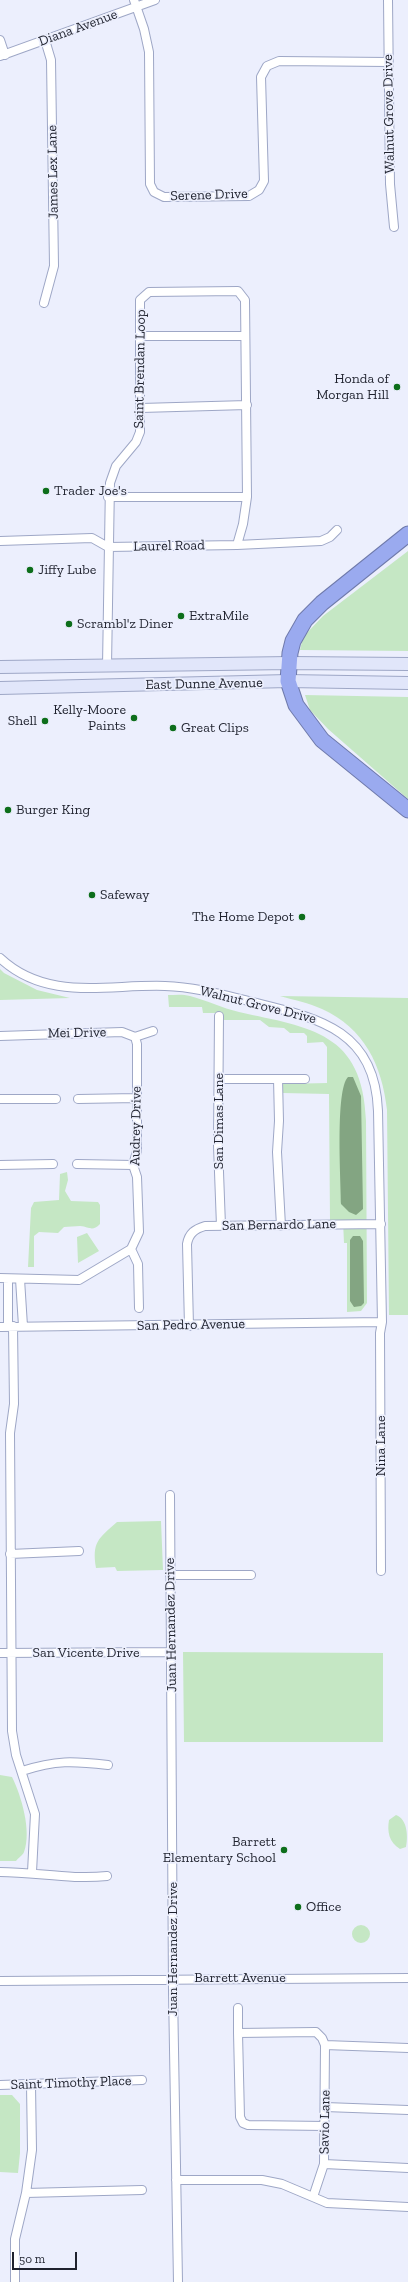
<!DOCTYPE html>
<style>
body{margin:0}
#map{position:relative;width:408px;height:2282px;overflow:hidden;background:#eceffd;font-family:"Zilla Slab",serif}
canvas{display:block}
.scale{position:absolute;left:12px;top:2252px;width:65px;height:18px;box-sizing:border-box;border:2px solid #1f222e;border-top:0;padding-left:5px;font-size:12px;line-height:14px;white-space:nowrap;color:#1f222e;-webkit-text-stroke:3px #eceffd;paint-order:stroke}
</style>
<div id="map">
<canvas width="408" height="2282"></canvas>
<div class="scale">50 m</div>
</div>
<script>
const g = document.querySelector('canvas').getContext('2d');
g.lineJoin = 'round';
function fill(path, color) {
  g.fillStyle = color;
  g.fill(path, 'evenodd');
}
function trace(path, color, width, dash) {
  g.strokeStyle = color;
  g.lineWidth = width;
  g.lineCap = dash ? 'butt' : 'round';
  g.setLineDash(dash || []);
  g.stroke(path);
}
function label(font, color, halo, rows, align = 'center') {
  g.font = font + ' "Zilla Slab",serif';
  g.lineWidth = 3.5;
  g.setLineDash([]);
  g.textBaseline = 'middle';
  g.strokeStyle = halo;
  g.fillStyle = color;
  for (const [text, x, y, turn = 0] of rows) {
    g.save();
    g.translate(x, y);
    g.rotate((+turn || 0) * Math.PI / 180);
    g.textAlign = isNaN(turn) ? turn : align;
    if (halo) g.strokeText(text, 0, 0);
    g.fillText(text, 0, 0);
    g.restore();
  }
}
fill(new Path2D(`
 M408 551V651L300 650 303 637 323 616Z
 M305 695 408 697V799L328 729 310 710Z
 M0 969 4 973 37 990 70 998 0 1000Z
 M168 995C175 995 183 994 190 996 206 1000 222 1008 239 1012 311 1028 363 1032 366 1121L367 1303 361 1311 347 1312V1243H344L343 1221H330L329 1094 283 1093V1084L327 1083V1047L323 1042 307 1043V1036L304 1033H290L284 1028 269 1027 260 1020H224L223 1013H203L202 1007H169Z
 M280 996 408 998V1315H389L387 1110C382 1065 364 1028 322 1009 309 1003 294 1000 280 996Z
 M67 1172 68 1180 65 1191 71 1201 98 1202 100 1205V1224C92 1232 90 1227 80 1226 75 1226 69 1227 64 1227L58 1233 39 1232 34 1236V1267H28L31 1208 34 1202 59 1200 60 1174Z
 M87 1233 99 1251 78 1263 77 1237Z
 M161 1521 163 1570 117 1571 115 1567 96 1568C92 1542 98 1539 117 1522Z
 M183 1652 383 1653V1742H184Z
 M0 1775 12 1777C21 1795 32 1831 24 1852 23 1855 18 1858 16 1861H0Z
 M396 1815C408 1819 408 1838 406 1847L400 1849C389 1842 387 1832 389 1820Z
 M352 1934a9 9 0 1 1 18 0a9 9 0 1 1-18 0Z
 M0 2095H12L20 2104V2153L18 2173 0 2172Z`), '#c5e7c4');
fill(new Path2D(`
 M348 1077H353L361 1096 363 1209 356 1215 349 1212 341 1204C341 1181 335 1090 348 1077Z
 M353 1236H360L363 1241 364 1303 361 1306 354 1307 350 1301V1240Z`), '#83a582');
const street = new Path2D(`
 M134 0 144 29 149 52 150 184 154 192 164 197 249 196 259 190 264 181 261 77 267 66 279 61 388 62
 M388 0 390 184 394 227
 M0 40 5 55
 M0 56 155 0
 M44 303 54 266 51 60 45 40
 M141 336H245
 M141 408 247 405
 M108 497H247
 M0 541 92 538 108 547 237 545 321 541 330 537 337 530
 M107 666 110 483 116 466 136 442 140 432V300L149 292 238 291 245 300 247 497 243 524 237 545
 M0 958C47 1002 107 984 165 986 197 987 227 996 257 1003 322 1019 375 1032 378 1111L382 1322 380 1333 381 1571
 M219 1016 218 1145 221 1226
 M0 1036 122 1032 135 1037 153 1031
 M135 1037 137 1044V1151L133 1165 137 1177 139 1232 131 1249 138 1264 139 1308
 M219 1079H305
 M278 1079 279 1121 277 1152 281 1226
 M0 1099H56
 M78 1099 137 1098
 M77 1164 133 1165
 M0 1165 53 1164
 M0 1278 79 1280 131 1249
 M20 1279 23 1326
 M8 1326V1279
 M13 1326 14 1404 10 1433 12 1731 16 1755 35 1814 32 1872
 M189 1326 187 1244C189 1233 195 1229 205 1226L381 1224
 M0 1327 382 1322
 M170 1495 173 1991 178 2282
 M10 1554 79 1551
 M170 1575H251
 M0 1653 171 1652
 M22 1771C56 1760 73 1761 108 1765
 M0 1872C36 1872 71 1880 107 1876
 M0 1981 408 1978
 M238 2008V2033
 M325 2045 408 2048
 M0 2085 142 2080
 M325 2107 408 2110
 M324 2164 408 2168
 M176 2180H262L282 2184 327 2203 408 2207
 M26 2193 142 2190
 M313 2197 324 2164 325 2045 322 2038 316 2032 238 2033 240 2117 243 2123 248 2125 325 2126
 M15 2282V2239L26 2193 32 2150 31 2085`);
const secondary = new Path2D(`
 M0 667 290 663 408 664
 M0 688 288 681 408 683`);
const highway = new Path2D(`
 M408 534 322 603 305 620 293 641 290 653 288 681 296 705 322 740 408 810`);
trace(street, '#9ea7c6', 10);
trace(secondary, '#9ea7c6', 14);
trace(highway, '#6f7aab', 17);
trace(street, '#fff', 8);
trace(secondary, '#e1e6fa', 12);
trace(highway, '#9aaaef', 15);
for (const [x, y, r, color] of [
 [397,387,4,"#0d6e1b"],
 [46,491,4,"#0d6e1b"],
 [30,570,4,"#0d6e1b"],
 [181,616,4,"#0d6e1b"],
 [69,624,4,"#0d6e1b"],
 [134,718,4,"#0d6e1b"],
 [45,721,4,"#0d6e1b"],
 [173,728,4,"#0d6e1b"],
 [8,810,4,"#0d6e1b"],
 [92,895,4,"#0d6e1b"],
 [302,917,4,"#0d6e1b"],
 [284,1850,4,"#0d6e1b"],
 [298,1907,4,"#0d6e1b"]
]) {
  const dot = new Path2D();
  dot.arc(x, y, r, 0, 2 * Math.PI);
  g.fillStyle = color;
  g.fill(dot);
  trace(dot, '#eceffd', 1.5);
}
label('14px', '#1f222e', '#eceffd', [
 ["Diana Avenue",78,28,-20],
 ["Walnut Grove Drive",389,114,-91],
 ["James Lex Lane",53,172,-91],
 ["Serene Drive",209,195,-2],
 ["Saint Brendan Loop",140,369,-89],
 ["Laurel Road",169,546,-1],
 ["East Dunne Avenue",204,684,-1],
 ["Walnut Grove Drive",258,1005,14],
 ["Mei Drive",77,1033,-1],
 ["San Dimas Lane",219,1121,-90],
 ["Audrey Drive",136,1126,-89],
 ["San Bernardo Lane",279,1225,-1],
 ["San Pedro Avenue",191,1325,-1],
 ["Nina Lane",381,1446,-90],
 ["Juan Hernandez Drive",171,1625,-91],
 ["San Vicente Drive",86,1653],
 ["Juan Hernandez Drive",173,1949,-90],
 ["Barrett Avenue",240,1978],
 ["Saint Timothy Place",71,2083,-2],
 ["Savio Lane",325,2122,-89]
]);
label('14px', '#1f222e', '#eceffd', [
 ["Honda of",389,379,"right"],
 ["Morgan Hill",389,395,"right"],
 ["Trader Joe's",54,491],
 ["Jiffy Lube",38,570],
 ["ExtraMile",189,616],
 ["Scrambl'z Diner",77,624],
 ["Kelly-Moore",126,710,"right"],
 ["Paints",126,726,"right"],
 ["Shell",37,721,"right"],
 ["Great Clips",181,728],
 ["Burger King",16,810],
 ["Safeway",100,895],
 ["The Home Depot",294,917,"right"],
 ["Barrett",276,1842,"right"],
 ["Elementary School",276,1858,"right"],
 ["Office",306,1907]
], 'left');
</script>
